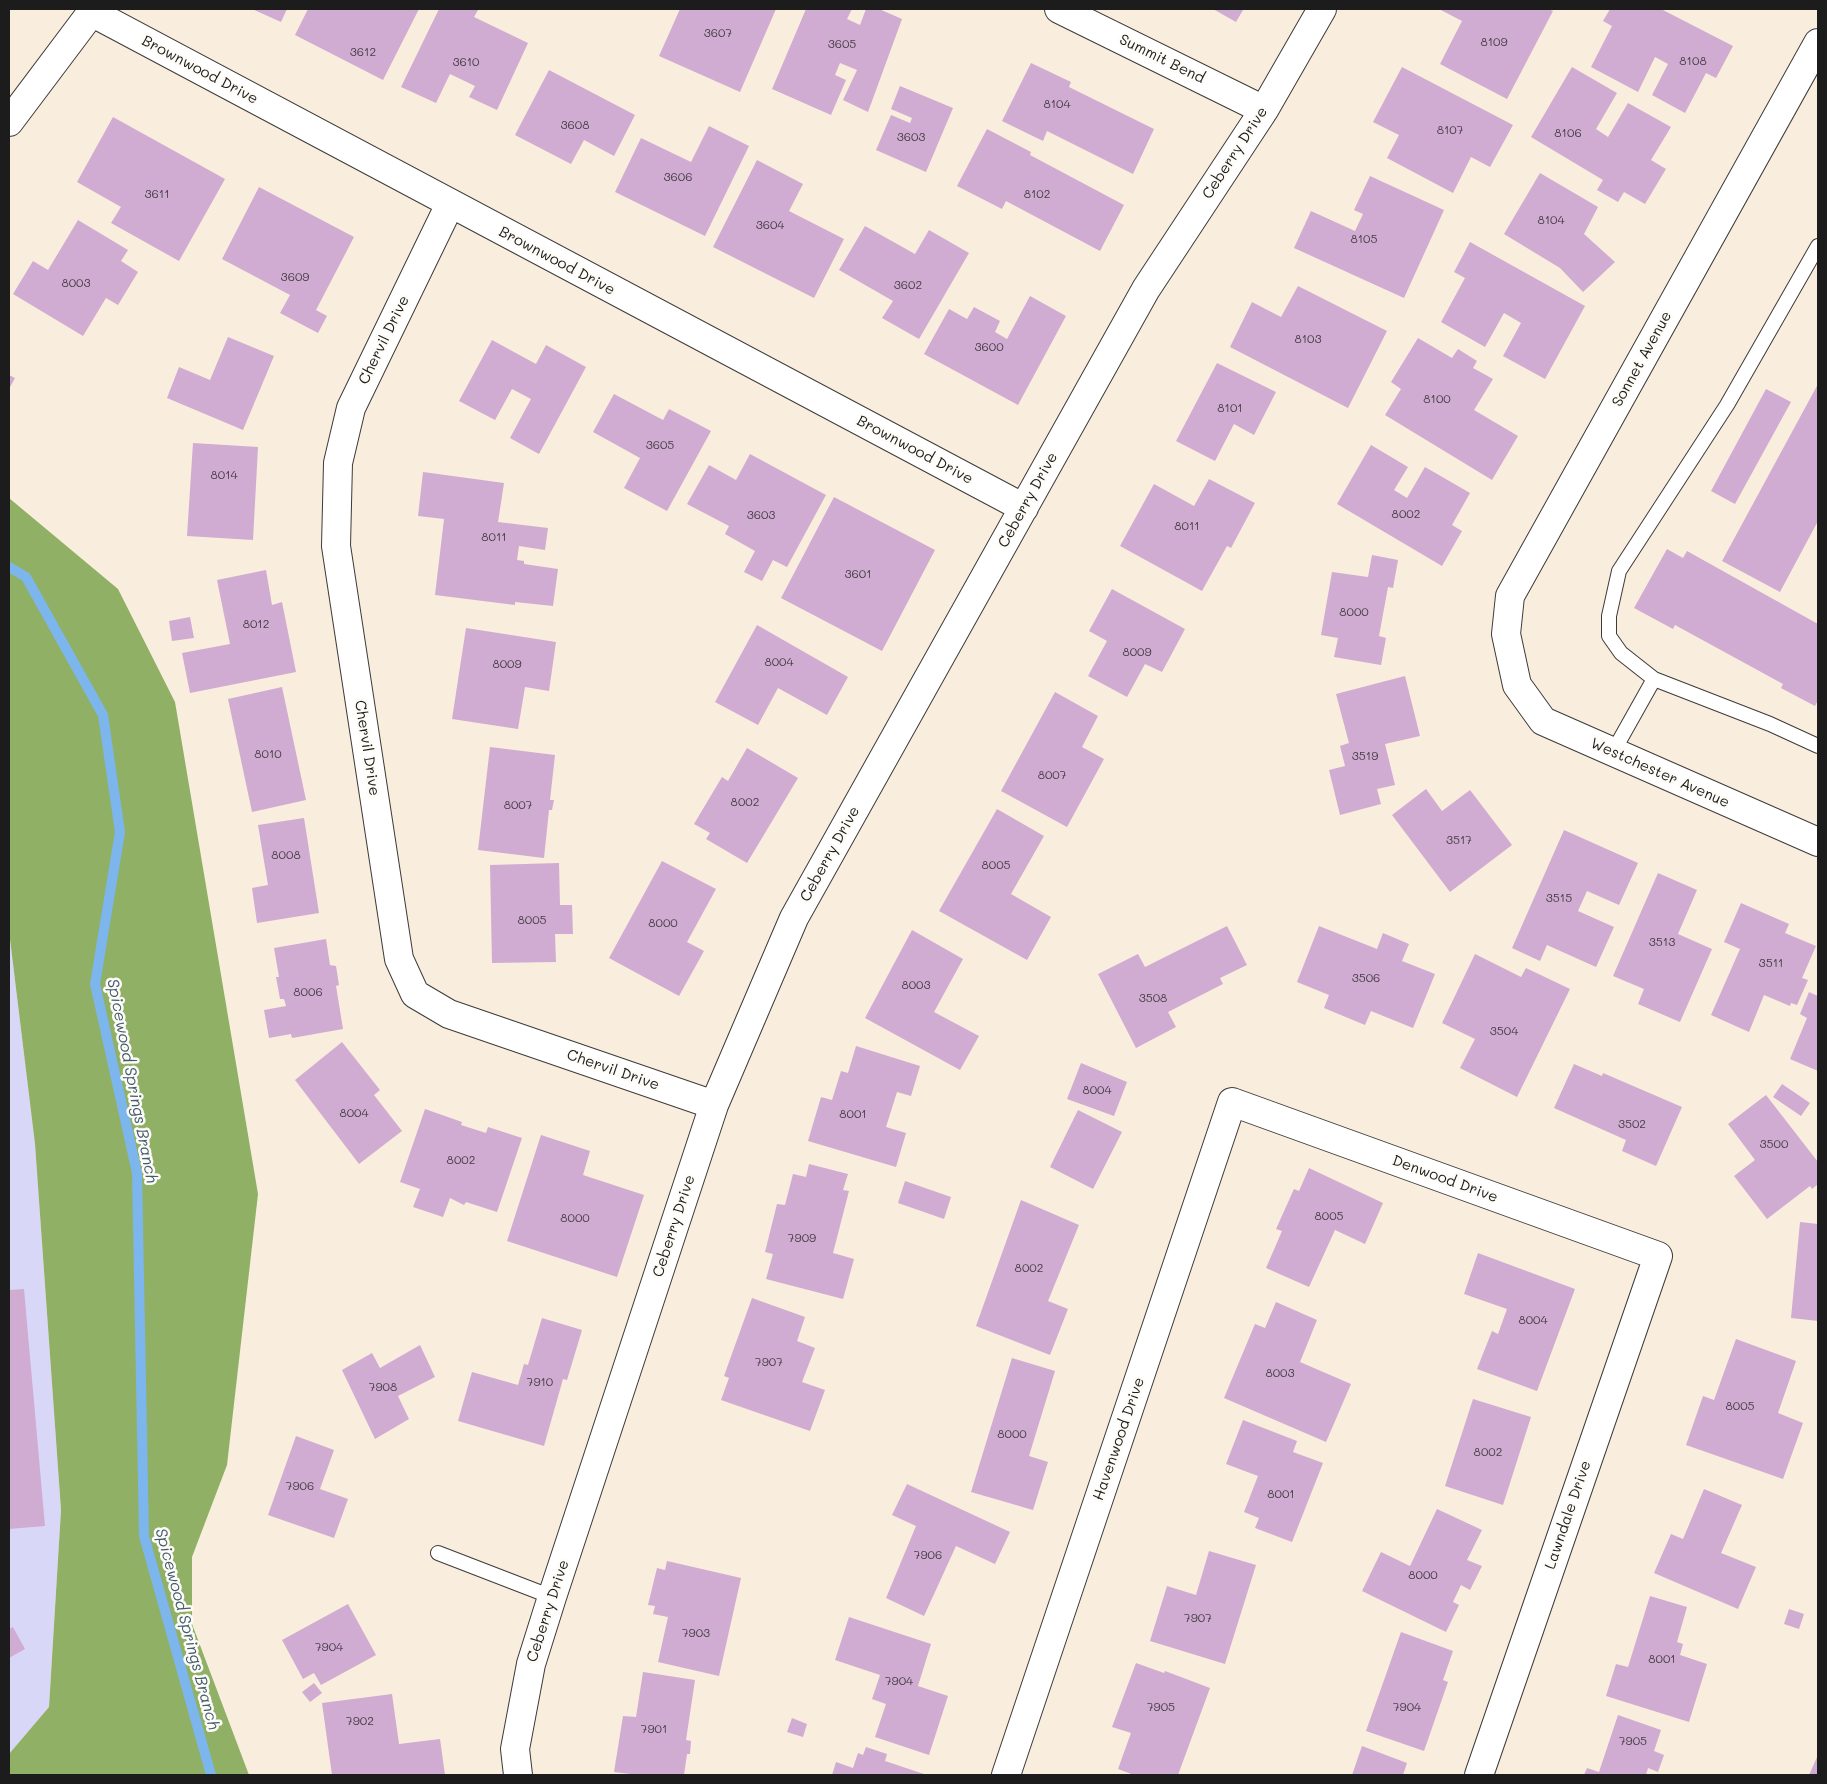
<!DOCTYPE html>
<style>
body{margin:0}
#map{position:relative;width:1827px;height:1784px;overflow:hidden;background:#f9eddd;font-family:Mali,sans-serif}
canvas{display:block}
.frame{position:absolute;inset:0;border:10px solid #1c1c1c;pointer-events:none}
</style>
<div id="map">
<canvas width="1827" height="1784"></canvas>
<div class="frame"></div>
</div>
<script>
const g = document.querySelector('canvas').getContext('2d');
g.lineJoin = 'round';
function fill(path, color) {
  g.fillStyle = color;
  g.fill(path, 'evenodd');
}
function trace(path, color, width, dash) {
  g.strokeStyle = color;
  g.lineWidth = width;
  g.lineCap = dash ? 'butt' : 'round';
  g.setLineDash(dash || []);
  g.stroke(path);
}
function label(font, color, halo, rows, align = 'center') {
  g.font = font + ' Mali,sans-serif';
  g.lineWidth = 5;
  g.setLineDash([]);
  g.textBaseline = 'middle';
  g.strokeStyle = halo;
  g.fillStyle = color;
  for (const [text, x, y, turn = 0] of rows) {
    g.save();
    g.translate(x, y);
    g.rotate((+turn || 0) * Math.PI / 180);
    g.textAlign = isNaN(turn) ? turn : align;
    if (halo) g.strokeText(text, 0, 0);
    g.fillText(text, 0, 0);
    g.restore();
  }
}
fill(new Path2D(`
 M9 931 35 1144 61 1510 49 1707 9 1754Z`), '#d9d7f8');
fill(new Path2D(`
 M9 498 118 589 175 702 258 1194 227 1465 192 1557V1624L249 1775H9V1754L49 1707 61 1510 35 1144 9 931Z`), '#90b065');
trace(new Path2D(`
 M9 567 26 577 103 715 120 832 95 984 137 1173 144 1536 211 1775`), '#7cb6ed', 10);
fill(new Path2D(`
 M252 9H287L281 22Z
 M308 9H419L383 80 295 35Z
 M439 9H476L478 10 474 17 528 43 497 110 469 97 475 86 450 74 436 103 401 87Z
 M680 9H776L740 92 659 56Z
 M806 9H852L847 19 860 25 866 9H879L902 19 868 112 843 100 857 70 840 63 835 75 846 80 831 115 772 89Z
 M1213 9H1241L1243 10 1236 22Z
 M1439 9H1548L1553 11 1507 99 1440 64 1462 21Z
 M1610 9H1661L1733 46 1716 78 1706 73 1685 113 1652 95 1668 64 1655 57 1638 92 1591 67 1612 26 1603 21Z
 M1031 63 1071 82 1069 87 1154 129 1133 174 1047 131 1043 141 1002 121Z
 M1402 67 1513 125 1490 167 1471 157 1453 193 1387 158 1399 135 1373 122Z
 M1572 67 1617 93 1596 129 1608 137 1628 103 1671 127 1651 160 1666 169 1645 204 1624 192 1618 202 1597 190 1603 180 1531 137Z
 M549 70 635 115 614 156 584 140 571 164 515 135Z
 M900 86 953 108 926 172 876 150 891 115 910 123 912 118 891 109Z
 M113 117 225 179 179 261 111 223 121 207 77 182Z
 M709 126 749 146 705 236 615 192 641 138 691 162Z
 M987 129 1031 152 1030 155 1124 205 1100 251 1006 201 1002 209 957 186Z
 M757 160 803 184 789 211 844 239 814 298 713 247Z
 M1540 173 1598 207 1584 234 1615 262 1583 292 1560 268 1504 234Z
 M1370 176 1444 210 1404 298 1294 248 1311 211 1355 231 1363 214 1354 210Z
 M259 187 354 237 316 310 327 316 318 333 280 313 290 295 222 259Z
 M78 220 128 250 121 261 138 272 118 305 106 298 83 336 13 294 33 261 48 270Z
 M865 226 915 254 929 230 969 253 919 339 882 318 893 301 839 270Z
 M1470 242 1585 306 1545 379 1503 356 1521 323 1504 313 1485 347 1441 322 1465 278 1454 272Z
 M1298 286 1387 331 1348 408 1230 347 1252 302 1281 317Z
 M1030 296 1066 316 1018 405 924 354 949 309 967 319 974 307 1000 321 995 332 1007 339Z
 M228 337 274 356 243 430 167 398 179 367 210 380Z
 M1418 338 1452 358 1458 349 1477 361 1473 368 1493 379 1474 410 1518 436 1492 480 1385 415 1401 389 1391 382Z
 M492 340 536 364 546 345 586 367 539 454 510 438 531 399 512 389 495 420 459 401Z
 M1217 363 1276 392 1254 435 1234 424 1215 461 1176 441Z
 M9 375 15 378 9 389Z
 M1818 384V521L1780 592 1722 561Z
 M1766 389 1791 402 1735 504 1711 491Z
 M614 394 663 420 669 409 711 431 667 511 624 488 640 458 593 432Z
 M193 443 258 447 253 540 187 536Z
 M1371 445 1408 467 1394 490 1407 498 1425 467 1470 493 1452 525 1462 531 1442 566 1337 504Z
 M750 454 826 495 787 567 773 560 762 581 744 572 755 551 725 534 729 526 687 504 709 465 736 480Z
 M423 472 504 483 498 522 548 528 545 550 519 546 517 560 524 561V564L558 569 553 606 515 602V605L435 595 444 519 418 516Z
 M1209 479 1255 503 1231 548 1227 546 1202 591 1120 546 1154 484 1194 506Z
 M834 497 935 550 882 651 781 598Z
 M1667 549 1683 558 1687 551 1818 624V700L1815 706 1781 688 1783 684 1675 625 1673 629 1634 608Z
 M1372 555 1398 560 1393 588 1388 587 1379 636 1386 638 1381 665 1334 657 1338 638 1321 635 1332 572 1368 577Z
 M266 570 272 605 282 602 296 672 190 693 182 653 230 644 217 580Z
 M1112 589 1185 629 1162 672 1145 664 1127 697 1088 676 1107 641 1089 631Z
 M190 617 194 638 172 641 169 621Z
 M757 625 848 677 827 715 778 688 758 725 715 702Z
 M466 628 556 642 549 691 525 687 518 729 452 719Z
 M1405 676 1420 736 1385 744 1395 785 1377 789 1381 804 1340 815 1329 770 1345 766 1340 746 1349 743 1336 694Z
 M282 687 306 800 252 812 228 699Z
 M1055 692 1098 716 1082 747 1104 759 1067 827 1001 791Z
 M490 747 555 755 550 800H554L552 810H549L544 858 478 850Z
 M747 748 798 778 747 863 706 839 710 833 694 824 722 777 728 781Z
 M1426 789 1442 811 1470 790 1512 845 1450 892 1392 815Z
 M997 809 1044 836 1011 894 1051 917 1027 960 939 911Z
 M304 818 319 913 257 923 252 888 268 885 258 825Z
 M1564 830 1638 863 1619 905 1587 891 1578 911 1614 927 1596 967 1547 945 1540 961 1512 948Z
 M662 861 716 889 687 942 704 951 679 996 609 958Z
 M559 863 560 905H572L573 934H555L556 962 492 963 490 865Z
 M1658 873 1697 890 1678 934 1712 949 1680 1022 1638 1004 1644 989 1613 976Z
 M1741 903 1789 924 1785 933 1816 946 1802 978 1808 980 1797 1005 1791 1003 1790 1006 1764 995 1749 1032 1711 1015 1740 949 1724 942Z
 M1227 926 1247 965 1220 978 1223 984 1168 1012 1176 1027 1136 1048 1098 974 1138 954 1145 967Z
 M1319 926 1377 949 1383 933 1409 944 1402 961 1435 974 1413 1028 1371 1011 1365 1025 1324 1008 1329 995 1297 982Z
 M912 930 963 959 934 1012 979 1036 960 1070 865 1018Z
 M326 939 330 965 336 966 339 985 336 986 343 1029 292 1038 291 1034 269 1038 264 1010 286 1006 284 999H280L276 977H279L274 948Z
 M1475 954 1521 977 1526 968 1570 989 1517 1097 1460 1068 1475 1039 1442 1023Z
 M1809 992 1818 996V1071L1790 1059 1807 1018 1800 1014Z
 M342 1042 380 1090 374 1095 402 1131 359 1164 295 1080Z
 M856 1046 920 1066 911 1096 897 1092 886 1127 906 1133 896 1167 808 1141 821 1097 832 1100 841 1071 848 1073Z
 M1081 1063 1127 1082 1114 1116 1067 1099Z
 M1574 1064 1602 1076 1603 1073 1682 1107 1656 1166 1622 1151 1626 1140 1554 1108Z
 M1782 1084 1810 1103 1801 1116 1773 1097Z
 M1766 1095 1818 1162V1184L1812 1189 1810 1186 1767 1219 1734 1176 1755 1160 1728 1124Z
 M425 1109 462 1122 461 1125 486 1133 488 1127 522 1138 497 1212 466 1202 464 1205 450 1198 443 1217 413 1207 420 1189 400 1182Z
 M1078 1110 1122 1132 1093 1189 1050 1167Z
 M541 1135 590 1151 583 1175 644 1195 617 1277 507 1241Z
 M809 1164 848 1174 843 1190 849 1191 833 1253 854 1259 843 1299 766 1279 773 1254 765 1252 777 1204 785 1205 793 1174 806 1177Z
 M1309 1168 1383 1203 1365 1244 1335 1230 1309 1287 1266 1268 1282 1231 1276 1229 1294 1189 1299 1191Z
 M905 1181 951 1197 944 1219 898 1203Z
 M1021 1200 1079 1225 1048 1301 1068 1309 1050 1355 976 1326Z
 M1800 1222 1818 1224V1321L1791 1318Z
 M1478 1253 1575 1289 1537 1391 1477 1369 1492 1331 1498 1334 1507 1309 1464 1294Z
 M24 1289 45 1526 9 1529V1290Z
 M752 1298 805 1317 797 1341 815 1348 802 1382 825 1390 810 1431 721 1400 729 1378 724 1376Z
 M1276 1302 1317 1320 1300 1362 1351 1384 1326 1442 1224 1398 1255 1324 1265 1328Z
 M542 1318 582 1330 567 1380 563 1379 544 1446 458 1421 472 1372 518 1385 524 1364 528 1365Z
 M1736 1339 1796 1361 1778 1413 1803 1423 1783 1479 1686 1445 1703 1396 1714 1400Z
 M420 1345 435 1377 398 1396 409 1419 375 1439 342 1370 372 1353 380 1368Z
 M1012 1358 1055 1371 1029 1456 1048 1462 1033 1510 971 1492Z
 M1473 1399 1531 1417 1503 1505 1445 1486Z
 M1243 1420 1297 1441 1293 1452 1323 1463 1292 1542 1255 1528 1259 1518 1244 1512 1258 1476 1226 1464Z
 M296 1436 334 1450 320 1489 348 1499 334 1538 268 1515Z
 M907 1484 1010 1532 995 1564 956 1546 924 1616 886 1598 916 1526 892 1515Z
 M1704 1489 1742 1505 1721 1553 1756 1567 1738 1609 1654 1573 1671 1534 1683 1539Z
 M1437 1509 1482 1530 1467 1560 1482 1566 1470 1590 1461 1585 1453 1602 1459 1605 1446 1632 1362 1591 1381 1552 1410 1566Z
 M1209 1551 1256 1565 1225 1664 1150 1641 1167 1586 1196 1595Z
 M667 1561 741 1578 719 1676 658 1662 668 1617 653 1614 655 1606 648 1605 657 1568 665 1570Z
 M1650 1596 1687 1607 1677 1642 1683 1644 1680 1655 1707 1664 1689 1722 1606 1696 1616 1664 1628 1667Z
 M348 1604 376 1655 321 1685 314 1673 303 1679 282 1640Z
 M1789 1609 1804 1614 1799 1629 1784 1624Z
 M849 1617 931 1644 918 1686 948 1696 929 1755 875 1737 886 1704 872 1699 880 1675 835 1660Z
 M13 1627 25 1649 9 1658V1629Z
 M1401 1632 1453 1651 1443 1680 1448 1682 1424 1751 1366 1731Z
 M1136 1663 1164 1673 1165 1671 1210 1688 1178 1775H1134L1118 1769 1131 1733 1112 1727Z
 M643 1672 695 1680 686 1740 691 1741 690 1754H687L684 1775H639L614 1772 623 1716 636 1717Z
 M314 1683 322 1693 310 1702 302 1692Z
 M392 1694 399 1744 440 1739 445 1775H332L322 1703Z
 M1618 1715 1661 1730 1654 1751 1664 1755 1658 1772 1648 1768 1646 1775H1584L1587 1768 1599 1772Z
 M792 1718 807 1724 803 1737 787 1732Z
 M1362 1746 1407 1763 1403 1775H1352Z
 M866 1747 887 1754 885 1761 927 1775H832L836 1762 853 1768 858 1753 863 1755Z
 M1818 1755V1775H1809Z`), '#d1acd2');
const service = new Path2D(`
 M1818 246 1727 405 1619 571 1609 616V636L1621 653 1654 679 1770 724 1818 746
 M1613 752 1654 679
 M438 1553 552 1597`);
const minor = new Path2D(`
 M1059 9 1264 110
 M91 12 1024 508
 M1818 43 1510 596 1506 634 1517 685 1543 721 1818 842
 M9 122 94 9
 M450 204 351 408 338 463 336 546 399 959 415 994 449 1014 714 1105
 M518 1775 515 1749 531 1664 552 1597 714 1105 794 918 1146 289 1264 110 1322 9
 M1006 1775 1232 1102 1658 1256 1479 1775`);
trace(service, '#3d3b39', 16);
trace(minor, '#3d3b39', 30);
trace(service, '#fff', 14);
trace(minor, '#fff', 28);
label('12px', '#49404a', null, [
 ["3607",718,33],
 ["8109",1494,42],
 ["3605",842,44],
 ["3612",363,52],
 ["8108",1693,61],
 ["3610",466,62],
 ["8104",1057,104],
 ["3608",575,125],
 ["8107",1450,130],
 ["8106",1568,133],
 ["3603",911,137],
 ["3606",678,177],
 ["3611",157,194],
 ["8102",1037,194],
 ["8104",1551,220],
 ["3604",770,225],
 ["8105",1364,239],
 ["3609",295,277],
 ["8003",76,283],
 ["3602",908,285],
 ["8103",1308,339],
 ["3600",989,347],
 ["8100",1437,399],
 ["8101",1230,408],
 ["3605",660,445],
 ["8014",224,475],
 ["8002",1406,514],
 ["3603",761,515],
 ["8011",1187,526],
 ["8011",494,537],
 ["3601",858,574],
 ["8000",1354,612],
 ["8012",256,624],
 ["8009",1137,652],
 ["8004",779,662],
 ["8009",507,664],
 ["8010",268,754],
 ["3519",1365,756],
 ["8007",1052,775],
 ["8002",745,802],
 ["8007",518,805],
 ["3517",1459,840],
 ["8008",286,855],
 ["8005",996,865],
 ["3515",1559,898],
 ["8005",532,920],
 ["8000",663,923],
 ["3513",1662,942],
 ["3511",1771,963],
 ["3506",1366,978],
 ["8003",916,985],
 ["8006",308,992],
 ["3508",1153,998],
 ["3504",1504,1031],
 ["8004",1097,1090],
 ["8004",354,1113],
 ["8001",853,1114],
 ["3502",1632,1124],
 ["3500",1774,1144],
 ["8002",461,1160],
 ["8005",1329,1216],
 ["8000",575,1218],
 ["7909",802,1238],
 ["8002",1029,1268],
 ["8004",1533,1320],
 ["7907",769,1362],
 ["8003",1280,1373],
 ["7910",540,1382],
 ["7908",383,1387],
 ["8005",1740,1406],
 ["8000",1012,1434],
 ["8002",1488,1452],
 ["7906",300,1486],
 ["8001",1281,1494],
 ["7906",928,1555],
 ["8000",1423,1575],
 ["7907",1198,1618],
 ["7903",696,1633],
 ["7904",329,1647],
 ["8001",1662,1659],
 ["7904",899,1681],
 ["7905",1161,1707],
 ["7904",1407,1707],
 ["7902",360,1721],
 ["7901",654,1729],
 ["7905",1633,1741]
]);
label('15px', '#1c1c1c', '#fdfcf7', [
 ["Summit Bend",1162,59,26],
 ["Brownwood Drive",200,70,28],
 ["Ceberry Drive",1235,153,-57],
 ["Brownwood Drive",557,261,28],
 ["Chervil Drive",384,340,-64],
 ["Sonnet Avenue",1642,359,-61],
 ["Brownwood Drive",915,450,28],
 ["Ceberry Drive",1028,500,-61],
 ["Chervil Drive",367,748,81],
 ["Westchester Avenue",1660,773,24],
 ["Ceberry Drive",830,854,-61],
 ["Chervil Drive",613,1070,19],
 ["Denwood Drive",1445,1179,20],
 ["Ceberry Drive",674,1226,-72],
 ["Havenwood Drive",1119,1439,-71],
 ["Lawndale Drive",1568,1515,-71],
 ["Ceberry Drive",548,1611,-72]
]);
label('italic 16px', '#425a70', '#fdfcf7', [
 ["Spicewood Springs Branch",132,1081,79],
 ["Spicewood Springs Branch",187,1629,75]
]);
</script>
